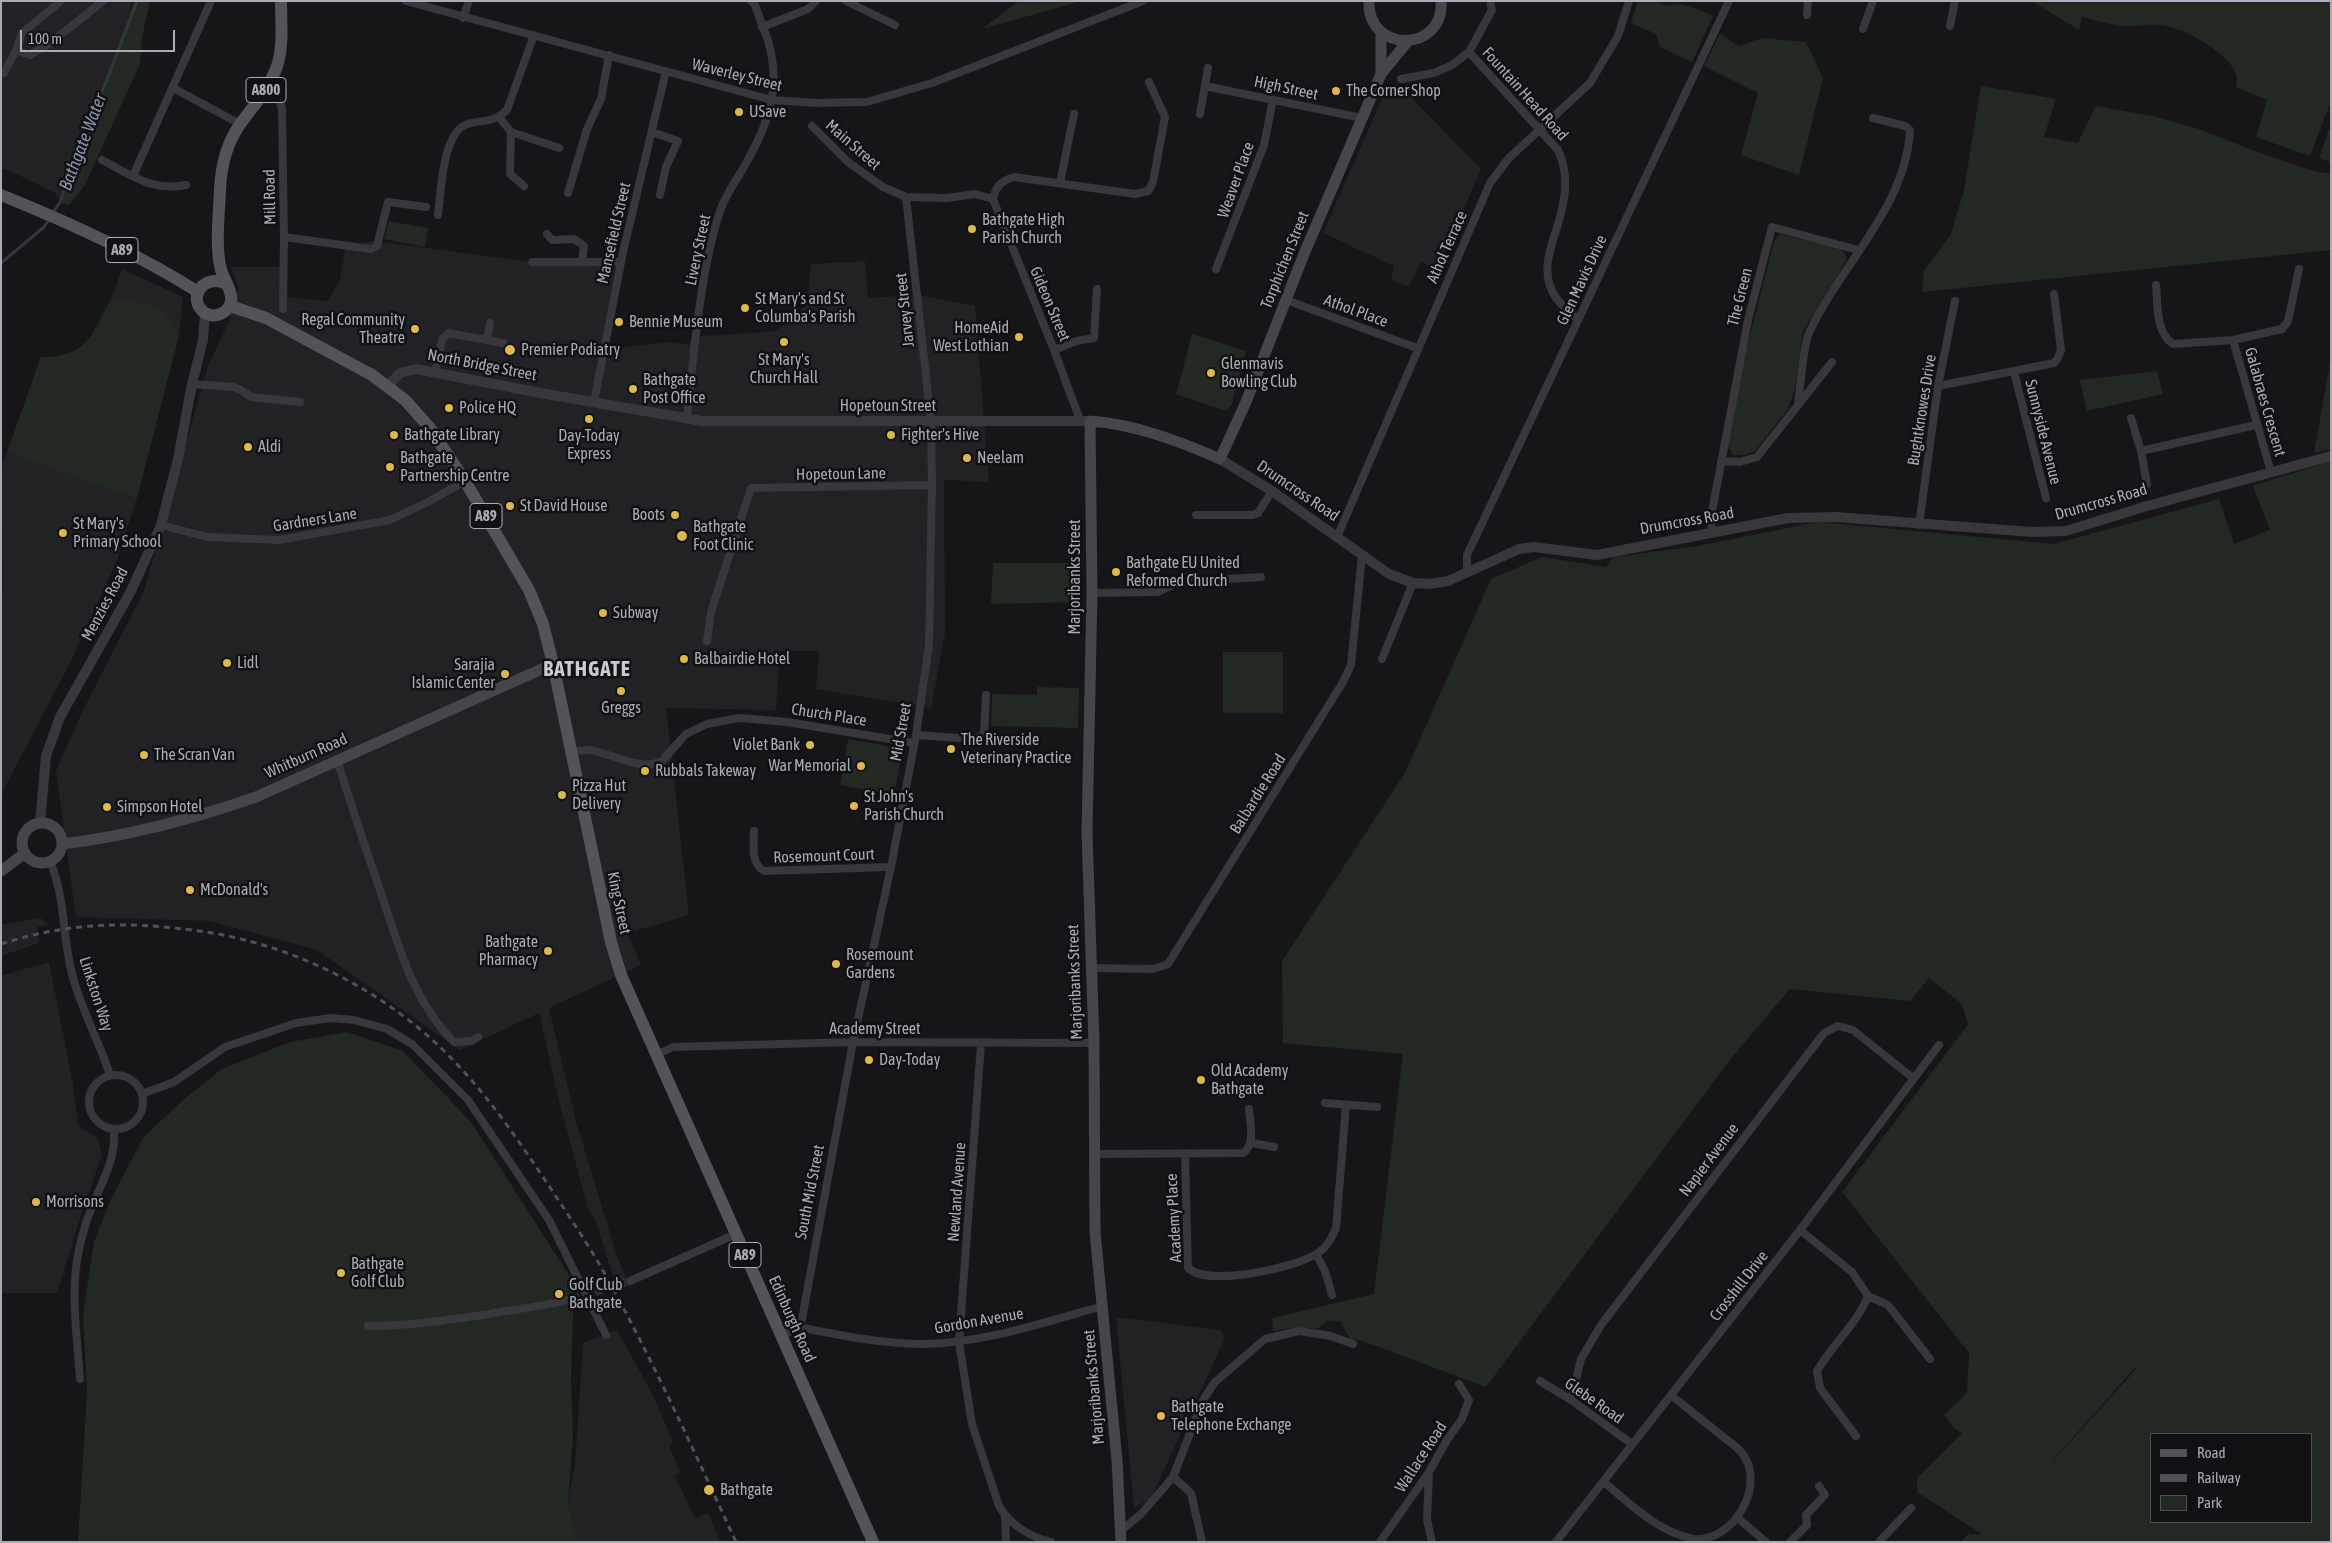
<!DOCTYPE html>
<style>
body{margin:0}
#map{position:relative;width:2332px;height:1543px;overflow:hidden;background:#161517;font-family:"Asap Condensed",sans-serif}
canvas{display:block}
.frame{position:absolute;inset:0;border:2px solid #a9acb6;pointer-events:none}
.legend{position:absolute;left:2150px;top:1433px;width:162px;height:90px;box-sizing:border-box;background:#111012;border:1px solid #4e4e54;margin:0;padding:6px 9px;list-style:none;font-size:15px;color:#a9acb6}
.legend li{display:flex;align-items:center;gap:10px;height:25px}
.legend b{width:25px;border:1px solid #4e4e54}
.scale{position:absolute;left:20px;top:30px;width:155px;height:22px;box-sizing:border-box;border:2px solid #a9acb6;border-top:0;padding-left:6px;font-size:15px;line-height:18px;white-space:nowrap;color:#a9acb6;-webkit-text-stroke:4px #111012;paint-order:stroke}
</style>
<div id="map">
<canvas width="2332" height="1543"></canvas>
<div class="frame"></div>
<ul class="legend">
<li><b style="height:6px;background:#53545a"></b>Road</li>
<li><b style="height:6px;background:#505156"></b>Railway</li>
<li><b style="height:14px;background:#222923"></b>Park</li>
</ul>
<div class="scale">100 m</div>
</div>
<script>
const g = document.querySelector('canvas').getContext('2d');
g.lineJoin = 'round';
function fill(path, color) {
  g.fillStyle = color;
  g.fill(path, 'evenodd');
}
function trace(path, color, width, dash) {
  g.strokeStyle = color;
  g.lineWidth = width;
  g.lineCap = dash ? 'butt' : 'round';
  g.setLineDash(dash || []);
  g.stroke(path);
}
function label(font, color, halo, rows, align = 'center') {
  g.font = font + ' "Asap Condensed",sans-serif';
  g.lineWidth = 5;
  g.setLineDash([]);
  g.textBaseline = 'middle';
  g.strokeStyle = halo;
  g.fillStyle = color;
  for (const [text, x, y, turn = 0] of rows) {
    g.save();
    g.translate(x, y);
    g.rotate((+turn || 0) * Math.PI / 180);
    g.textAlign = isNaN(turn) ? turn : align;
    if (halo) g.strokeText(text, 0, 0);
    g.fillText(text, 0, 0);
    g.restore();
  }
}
fill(new Path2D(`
 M1 1H132L125 35 60 202 55 193 10 171 1 169Z
 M1405 91 1481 169 1438 269 1421 262 1409 287 1391 280 1394 266 1323 233 1385 92Z
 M373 241 532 262H621L604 350 669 342 689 345 691 337 776 331 807 304 811 264 865 261 868 298 917 295 975 306 989 482 944 480 945 633 931 708 816 689 819 651H780L776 710 666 708 689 915 628 933 641 965 549 1008 576 1121 617 1256 630 1288 613 1276 596 1222 588 1209 558 1097 539 1013 460 1050 317 950 210 921 76 917 56 771 83 710 144 591 208 366 228 323 239 288 231 267H284L283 297 328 301 340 279 346 245Z
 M122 269 183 297 179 335 135 504 116 563 70 663 1 795V594L3 589 1 469 41 357H53L71 352 81 348 89 339 110 301Z
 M41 918 48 925 37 927 39 943 1 956V925Z
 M49 962 73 1085 78 1126 98 1138 102 1155 81 1215 57 1293H1V976Z
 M1116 1317 1220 1330 1225 1338 1151 1498 1134 1508Z
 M617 1330 655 1399 673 1443 669 1446 680 1472 675 1476 695 1518 708 1513 721 1542H578L568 1502 575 1465 583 1343Z`), '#222224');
fill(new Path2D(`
 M134 1H150L142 38 140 64 84 187 69 205 61 203 97 110Z
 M1019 1H1082L982 29Z
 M1638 1H1653L1668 6C1680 0 1700 10 1713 16L1692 62 1660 47 1656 34 1631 23Z
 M2032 1H2331V101L2310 156 2256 137 2267 100 2236 87C2237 81 2238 77 2235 72 2227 52 2186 30 2166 26 2152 23 2138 27 2124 26 2110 25 2096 20 2082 17L2079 30Z
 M1720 34 1739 46 1762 38 1806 42 1823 78 1799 175 1741 155 1758 93 1704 66Z
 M1981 86 2056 99 2044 137 2078 143 2096 106 2153 116 2199 129 2252 150 2313 171 2331 174V250L1922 292 1924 271 1951 234 1964 190Z
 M2331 124V162L2319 158Z
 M389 221 428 228 425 247 384 239Z
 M1779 234 1842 249 1847 259 1803 331 1795 388 1788 409 1755 451 1744 455H1733L1727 444 1746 351 1774 242Z
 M122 300C146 301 172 310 179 335L137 498 7 452 41 357C82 359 93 336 109 304Z
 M1192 334 1246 351 1232 404 1226 411 1176 394Z
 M2331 358V449L2314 453Z
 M2157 371 2163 394 2087 411 2080 380Z
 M2331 461V1542H1961L1968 1534 1983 1535 1917 1492V1478L1962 1433 1955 1429 1944 1415 1967 1393 1969 1353 1842 1192 1968 1024 1962 1004 1929 978 1910 1001 1790 989 1732 1057 1486 1387 1363 1341 1350 1339 1340 1321H1327L1317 1329 1298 1327 1273 1331 1272 1318 1374 1294 1403 1054 1283 1043 1282 961 1405 773 1491 579 1542 557 1606 567 1613 557 1698 546 1818 522 2054 544 2219 499 2234 544 2270 530 2253 486ZM2139 1366 2053 1461H2052L2134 1369ZM2151 1434H2311V1522H2151Z
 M993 563H1079L1078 602 991 604Z
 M1223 652H1283V713H1223Z
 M1037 687 1079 688 1078 728 991 726 992 694 1037 695Z
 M848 739 903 749 894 795 840 785Z
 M347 1032 403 1051 471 1122 574 1283 571 1378 573 1436 568 1502 578 1542H78L87 1392 83 1314 94 1242 111 1199 143 1138 183 1100 222 1069 290 1042Z`), '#222923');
trace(new Path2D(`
 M53 213 60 202 137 1
 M1 263 44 227 50 218`), '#30373f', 3);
trace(new Path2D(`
 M572 1299 630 1281`), '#333337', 8, [8, 4]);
trace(new Path2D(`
 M406 1 772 100 816 103 867 102 932 83 1143 1
 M846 1 895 25
 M1807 15 1808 1
 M463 18 469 1
 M1950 26 1955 1
 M762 27 808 9 816 1
 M1863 29 1873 1
 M16 50 30 55 49 44 103 1
 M1469 52 1558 150C1567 169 1567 188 1562 209 1556 239 1536 268 1556 298 1562 306 1571 313 1578 320
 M4 73 16 50 22 33 61 1
 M1401 79 1434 73 1452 65 1469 52 1492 10 1490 1
 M1205 86 1362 118
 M173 88 240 124
 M265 92 279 100 282 108 284 237 283 309
 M1200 114 1208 68
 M499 117 511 132 559 148
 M812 126 848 162 883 187 906 197 947 198 975 194 993 199
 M511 132 510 174 524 186
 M652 132 678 141 666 167 660 195
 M102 160C131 175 152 192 186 185
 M133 176 211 1
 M1060 183 1074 114
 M568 193 587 129 601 99 609 55
 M993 199C996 186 1001 181 1014 177L1135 194 1148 191 1153 182 1165 117 1149 82
 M993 199 1054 350 1080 420
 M438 215C441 193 442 136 465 125 481 118 490 126 507 110L534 35
 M547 234 552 240 574 239 584 246 582 262
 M284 237 371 249 377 246 388 202 426 207
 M532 262H621
 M1216 269 1264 145 1273 100
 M2156 285C2158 304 2155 332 2173 344L2233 340 2282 329 2288 321 2299 269
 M1286 300 1417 348
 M487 339 490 323
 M2233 340 2271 472
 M1054 350 1076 341 1094 338 1097 289
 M435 372 442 340 448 333 503 343
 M2014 372 2046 498
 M192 384 233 387 241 390 251 397 300 402
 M1938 386 2054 363 2058 358 2061 350 2054 294
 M594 402 623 252 666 71
 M1798 405C1800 389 1803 346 1809 333 1840 265 1906 208 1910 130L1905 126 1873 118
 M687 417C694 353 700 272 720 211 726 193 740 175 749 158 770 120 781 84 768 41 764 29 759 17 755 5L751 1
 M2131 418 2141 451 2147 484
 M2141 451 2256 425
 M1721 461 1740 462 1757 457 1832 362
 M1196 515H1252L1258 513 1272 491
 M161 525 207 537 279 540 390 520 428 502 465 481
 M1919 525 1938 386 1955 301
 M1712 534 1711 517 1748 320 1772 227 1858 250
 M1337 537 1490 183 1509 158 1590 83 1618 36 1629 1
 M1467 572V555L1729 1
 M1092 593 1158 592 1179 582 1261 577
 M707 641 711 612 751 488 932 485
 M1382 659 1413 583
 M916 735 973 739 984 735 986 695
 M570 751 592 750 634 763 648 765 661 762 686 734 707 724 739 718 787 722 914 743
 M337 760C351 804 365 847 380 890 398 945 413 1001 454 1042L472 1041 478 1037
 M754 831C754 846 750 862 764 871L891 867
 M50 861C66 900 62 935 72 974 81 1009 99 1041 110 1075
 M1090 968 1153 969 1168 964 1343 682 1351 665 1362 555
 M981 1044 959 1342 972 1424 999 1506C1010 1525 1030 1537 1051 1542
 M658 1054 673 1047 853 1042 1094 1043
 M89 1102a27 27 0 1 1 54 0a27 27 0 1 1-54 0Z
 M142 1094 174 1082 225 1047 296 1023 331 1018 354 1020 387 1029 412 1044 468 1100 549 1220 606 1335
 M1325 1103 1377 1107
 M1252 1143 1274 1147
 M1093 1154 1243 1153C1256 1144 1250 1124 1249 1109
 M1185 1155 1188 1268C1208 1287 1296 1268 1318 1253 1327 1247 1332 1238 1336 1228L1346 1105
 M1800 1230 1852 1272 1868 1296C1857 1324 1832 1345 1817 1371L1820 1388 1856 1436
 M1316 1254 1325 1271 1332 1295
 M630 1281 736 1234
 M1868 1296 1888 1305 1930 1359
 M368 1326C409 1326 449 1320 489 1314 517 1309 545 1306 572 1299
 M798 1327C840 1335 881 1344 924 1344 985 1343 1045 1322 1103 1306
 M782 1336 798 1327 802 1319 853 1042 891 867 916 735 929 645 932 485 931 421 906 197
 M80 1379C77 1336 70 1291 79 1249 82 1236 86 1222 91 1209 102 1182 116 1160 114 1129
 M1540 1381 1571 1400 1632 1444
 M1571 1400 1581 1359 1601 1325 1824 1033 1838 1026 1853 1030 1913 1078
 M1429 1472 1427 1520 1432 1542
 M1173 1477 1191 1493 1202 1542
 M1604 1482C1631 1505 1657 1531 1693 1539 1734 1543 1767 1484 1742 1453 1737 1446 1728 1441 1722 1436 1705 1422 1688 1409 1671 1395
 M1005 1517 1006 1542
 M1739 1519 1766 1542
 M1122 1530 1141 1514 1173 1477 1203 1400 1215 1382 1265 1339 1299 1331 1331 1336 1353 1344
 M1380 1542 1429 1472 1447 1440 1462 1419 1469 1400 1459 1384
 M1556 1542 1800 1230 1939 1045
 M1790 1542 1807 1525 1806 1515 1825 1495 1819 1486
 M1879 1542 1911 1508`), '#37373c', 8);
trace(new Path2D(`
 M388 386 400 373 416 369 546 394 702 421H1090
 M1220 459 1272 491 1389 574 1413 583 1429 584 1448 581 1519 549 1534 547 1597 555 1788 518 1836 517 2032 532 2066 531 2147 506 2331 456
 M40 823 46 756 60 717 131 591 161 525 178 459 192 384 203 340 205 313`), '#37373c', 10);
trace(new Path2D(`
 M1369 1C1367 54 1445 53 1441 1
 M1381 74V33
 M22 843a20 20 0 1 1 40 0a20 20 0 1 1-40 0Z
 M62 844C129 836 193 819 256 797L553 664
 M1 871 25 853
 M1121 1542 1117 1460 1095 1232 1094 1043 1087 832 1092 593 1090 421C1134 424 1179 441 1220 459L1246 402 1304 254 1381 74 1408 41`), '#45464b', 11);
trace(new Path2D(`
 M1 195C68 222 137 253 198 292
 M226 284C203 272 186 300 205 313 215 319 229 313 231 301 233 293 224 279 221 270 215 246 219 215 220 190 221 166 227 142 241 123 254 105 268 90 276 69 284 49 281 22 281 1
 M230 306 266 318 372 375 405 400 430 428 465 481 529 590 543 624 553 664 611 942 621 975 873 1542`), '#53545a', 12);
trace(new Path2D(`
 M1 944C70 922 128 921 199 931 287 943 374 985 439 1046 479 1084 510 1128 541 1174 561 1204 582 1235 601 1267 651 1356 693 1449 736 1542`), '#505156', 3, [6, 5]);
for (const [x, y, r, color] of [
 [1336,91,5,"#dfb846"],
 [739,112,5,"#dfb846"],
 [972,229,5,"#dfb846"],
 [745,308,5,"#dfb846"],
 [619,322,5,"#dfb846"],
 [415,329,5,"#dfb846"],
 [1019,337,5,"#dfb846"],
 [784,342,5,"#dfb846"],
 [510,350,6,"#dfb846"],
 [1211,373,5,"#dfb846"],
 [633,389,5,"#dfb846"],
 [449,408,5,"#dfb846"],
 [589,419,5,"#dfb846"],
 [394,435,5,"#dfb846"],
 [891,435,5,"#dfb846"],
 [248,447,5,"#dfb846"],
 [967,458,5,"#dfb846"],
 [390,467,5,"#dfb846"],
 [510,506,5,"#dfb846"],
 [675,515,5,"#dfb846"],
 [63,533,5,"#dfb846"],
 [682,536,6,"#dfb846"],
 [1116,572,5,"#dfb846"],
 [603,613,5,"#dfb846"],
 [684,659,5,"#dfb846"],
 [227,663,5,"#dfb846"],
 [505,674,5,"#dfb846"],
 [621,691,5,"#dfb846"],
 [810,745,5,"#dfb846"],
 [951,749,5,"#dfb846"],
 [144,755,5,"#dfb846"],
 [861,766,5,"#dfb846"],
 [645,771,5,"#dfb846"],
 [562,795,5,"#dfb846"],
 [854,806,5,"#dfb846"],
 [107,807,5,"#dfb846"],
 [190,890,5,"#dfb846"],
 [548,951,5,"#dfb846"],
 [836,964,5,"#dfb846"],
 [869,1060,5,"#dfb846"],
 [1201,1080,5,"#dfb846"],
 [36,1202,5,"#dfb846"],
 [341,1273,5,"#dfb846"],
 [559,1294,5,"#dfb846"],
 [1161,1416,5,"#dfb846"],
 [709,1490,6,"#dfb846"]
]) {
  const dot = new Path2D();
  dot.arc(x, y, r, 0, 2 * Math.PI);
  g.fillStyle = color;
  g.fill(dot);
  trace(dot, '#111012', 2);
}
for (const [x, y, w] of [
 [266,90,40],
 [122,250,32],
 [486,516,32],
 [745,1255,32]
]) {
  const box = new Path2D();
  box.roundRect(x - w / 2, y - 12.5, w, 25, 4);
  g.fillStyle = '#111012';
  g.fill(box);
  trace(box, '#a9acb6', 1);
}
label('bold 15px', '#a9acb6', null, [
 ["A800",266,90],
 ["A89",122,250],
 ["A89",486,516],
 ["A89",745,1255]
]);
label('16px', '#a9acb6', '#111012', [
 ["Waverley Street",737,75,14],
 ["High Street",1286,88,12],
 ["Fountain Head Road",1525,94,48],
 ["Main Street",853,145,41],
 ["Weaver Place",1236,180,-70],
 ["Mill Road",270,197,-91],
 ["Mansefield Street",614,233,-77],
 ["Athol Terrace",1447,247,-66],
 ["Livery Street",698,250,-78],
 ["Torphichen Street",1285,260,-68],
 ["Glen Mavis Drive",1582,280,-65],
 ["The Green",1740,297,-76],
 ["Gideon Street",1050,304,67],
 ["Jarvey Street",905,310,-96],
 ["Athol Place",1356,311,20],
 ["North Bridge Street",482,365,11],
 ["Galabraes Crescent",2265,402,74],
 ["Hopetoun Street",888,406],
 ["Bughtknowes Drive",1922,410,-81],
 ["Sunnyside Avenue",2043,432,76],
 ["Hopetoun Lane",841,474,-1],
 ["Drumcross Road",1298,491,34],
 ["Drumcross Road",2101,502,-16],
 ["Gardners Lane",315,520,-9],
 ["Drumcross Road",1687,521,-10],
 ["Marjoribanks Street",1075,577,-90],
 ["Menzies Road",105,604,-62],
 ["Church Place",829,715,9],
 ["Mid Street",901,732,-80],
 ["Whitburn Road",306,756,-24],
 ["Balbardie Road",1258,794,-58],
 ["Rosemount Court",824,856,-2],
 ["King Street",619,903,78],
 ["Marjoribanks Street",1075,982,-92],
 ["Linkston Way",96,994,72],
 ["Academy Street",875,1029],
 ["Napier Avenue",1709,1160,-53],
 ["South Mid Street",810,1192,-79],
 ["Newland Avenue",957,1192,-86],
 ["Academy Place",1174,1218,-93],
 ["Crosshill Drive",1739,1286,-52],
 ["Edinburgh Road",792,1319,66],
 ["Gordon Avenue",979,1321,-10],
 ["Marjoribanks Street",1094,1387,-95],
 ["Glebe Road",1594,1401,35],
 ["Wallace Road",1421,1457,-57]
]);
label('16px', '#a9acb6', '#111012', [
 ["The Corner Shop",1346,91],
 ["USave",749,112],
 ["Bathgate High",982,220],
 ["Parish Church",982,238],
 ["St Mary's and St",755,299],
 ["Columba's Parish",755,317],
 ["Regal Community",405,320,"right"],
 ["Theatre",405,338,"right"],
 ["Bennie Museum",629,322],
 ["HomeAid",1009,328,"right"],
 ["West Lothian",1009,346,"right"],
 ["Premier Podiatry",521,350],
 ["St Mary's",784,360,"center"],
 ["Church Hall",784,378,"center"],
 ["Glenmavis",1221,364],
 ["Bowling Club",1221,382],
 ["Bathgate",643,380],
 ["Post Office",643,398],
 ["Police HQ",459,408],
 ["Bathgate Library",404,435],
 ["Fighter's Hive",901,435],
 ["Day-Today",589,436,"center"],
 ["Express",589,454,"center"],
 ["Aldi",258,447],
 ["Bathgate",400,458],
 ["Partnership Centre",400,476],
 ["Neelam",977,458],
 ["St David House",520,506],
 ["Boots",665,515,"right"],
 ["St Mary's",73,524],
 ["Primary School",73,542],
 ["Bathgate",693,527],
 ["Foot Clinic",693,545],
 ["Bathgate EU United",1126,563],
 ["Reformed Church",1126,581],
 ["Subway",613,613],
 ["Balbairdie Hotel",694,659],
 ["Lidl",237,663],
 ["Sarajia",495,665,"right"],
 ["Islamic Center",495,683,"right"],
 ["Greggs",621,708,"center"],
 ["The Riverside",961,740],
 ["Veterinary Practice",961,758],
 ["Violet Bank",800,745,"right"],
 ["The Scran Van",154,755],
 ["War Memorial",851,766,"right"],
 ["Rubbals Takeway",655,771],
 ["Pizza Hut",572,786],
 ["Delivery",572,804],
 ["St John's",864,797],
 ["Parish Church",864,815],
 ["Simpson Hotel",117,807],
 ["McDonald's",200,890],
 ["Bathgate",538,942,"right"],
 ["Pharmacy",538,960,"right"],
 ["Rosemount",846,955],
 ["Gardens",846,973],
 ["Day-Today",879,1060],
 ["Old Academy",1211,1071],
 ["Bathgate",1211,1089],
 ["Morrisons",46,1202],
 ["Bathgate",351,1264],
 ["Golf Club",351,1282],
 ["Golf Club",569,1285],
 ["Bathgate",569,1303],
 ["Bathgate",1171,1407],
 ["Telephone Exchange",1171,1425],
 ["Bathgate",720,1490]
], 'left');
label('italic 18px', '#8396ad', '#111012', [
 ["Bathgate Water",83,142,-69]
]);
g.letterSpacing = '1px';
label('bold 21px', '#c9cbd2', '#111012', [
 ["BATHGATE",587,669]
]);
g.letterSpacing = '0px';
</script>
